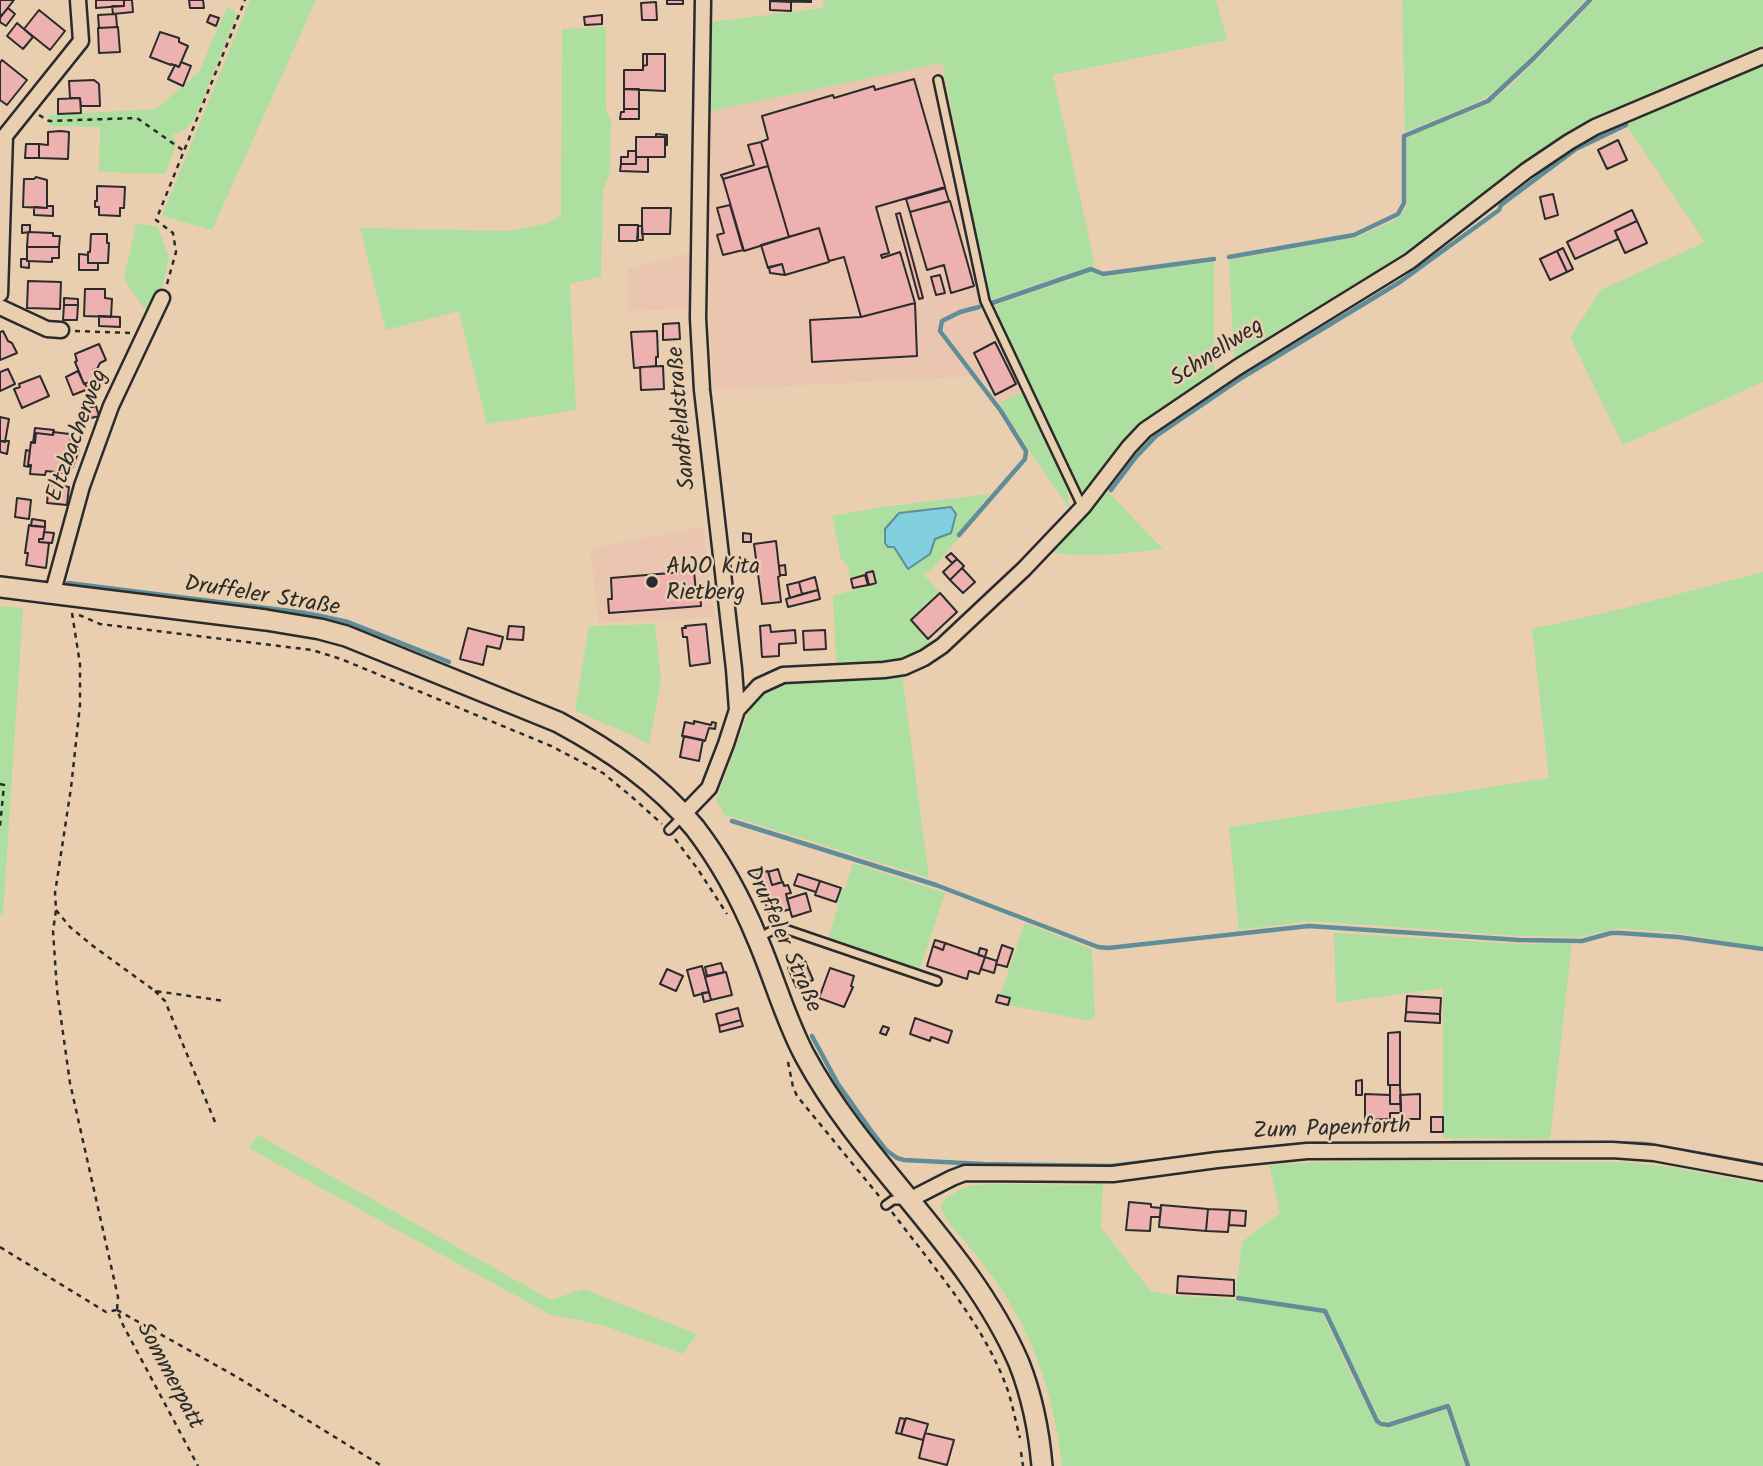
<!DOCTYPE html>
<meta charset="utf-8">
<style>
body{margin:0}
canvas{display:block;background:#e9cfb0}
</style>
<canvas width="1763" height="1466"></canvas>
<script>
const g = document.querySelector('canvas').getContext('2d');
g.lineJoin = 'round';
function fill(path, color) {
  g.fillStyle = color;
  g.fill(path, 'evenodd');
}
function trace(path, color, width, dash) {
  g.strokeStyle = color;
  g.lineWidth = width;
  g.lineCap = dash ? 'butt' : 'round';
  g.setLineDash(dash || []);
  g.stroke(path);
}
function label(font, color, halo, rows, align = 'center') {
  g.font = font + ' Kalam,sans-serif';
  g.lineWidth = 5;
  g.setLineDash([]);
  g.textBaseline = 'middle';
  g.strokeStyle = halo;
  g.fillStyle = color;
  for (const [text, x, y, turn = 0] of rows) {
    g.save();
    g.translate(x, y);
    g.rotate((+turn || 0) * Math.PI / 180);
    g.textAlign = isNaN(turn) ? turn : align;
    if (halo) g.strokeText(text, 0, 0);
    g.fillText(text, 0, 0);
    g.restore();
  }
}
fill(new Path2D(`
 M942 63 990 300 1032 388 999 403 979 376 713 390 707 275 711 111Z
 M690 253 689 309 629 311 627 269Z
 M703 527 715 617 599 623 590 548Z`), '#eac6b0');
fill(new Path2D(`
 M250 0H316L212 230 162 216Z
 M824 0H1216L1227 40 1053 75 1095 265 990 300 942 63 711 111V22L823 8Z
 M1402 0H1585C1552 34 1521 73 1482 100L1405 132Z
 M1594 0H1763V45L1623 106 1565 135 1393 261 1234 360 1229 260 1358 237 1391 222 1401 215 1407 206V137L1488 104 1508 88 1537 60Z
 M227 7 234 11 237 15 195 118 186 129 171 136 177 141 165 174 99 172 100 127 49 126V115L156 109 199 72Z
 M606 27V109L611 122 610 171 603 191 601 277 570 284 576 410 487 424 459 311 386 330 360 228 509 231 549 223 561 215 562 29Z
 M1763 63V382L1623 445 1570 337 1601 290 1705 242 1625 123Z
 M136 223 158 227 169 257 163 285 150 311 144 308 124 279Z
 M1214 262V372L1141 423 1124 441 1084 491 1079 490 993 306 1069 280 1091 270 1103 277 1171 267Z
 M1023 392 1065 479 1070 509 1033 456 999 403Z
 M1106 490 1163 549C1126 553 1088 559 1051 552L1083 519Z
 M990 494 956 535 959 538 931 570 923 574 940 593 911 620 931 642C921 648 912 656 900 658 880 663 857 662 836 662L833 596 876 584 873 571 851 579 848 567 841 559 832 516 883 507ZM951 507 935 539 908 568 885 529 899 513Z
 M1763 572V947L1671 932 1617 928 1581 937 1520 936 1311 921 1239 930 1229 827 1549 778 1532 629 1621 609Z
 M0 606 23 608 3 915 0 914Z
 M655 624 661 681 649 744 630 734 575 711 589 626Z
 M902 674 929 878 730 816 726 817 716 800 749 711 767 690 783 684 885 677Z
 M853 863 945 893 919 971 828 940 839 903 836 902 841 888 845 889Z
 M1025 923 1092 949 1095 1016 1090 1021 1008 1005 1010 998 1000 995Z
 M1334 933 1520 944 1572 943 1550 1139 1443 1138V988L1336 1003Z
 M258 1135 551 1300 583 1289 697 1334 683 1354 602 1325 549 1314 249 1148Z
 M1407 1161 1621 1162 1669 1167 1763 1184V1466H1471L1450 1402 1426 1411 1385 1422 1380 1420 1326 1309 1235 1296 1242 1242 1280 1213 1269 1165 1316 1162Z
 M1103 1182 1101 1228 1151 1291 1176 1296 1232 1298 1235 1300 1325 1313 1323 1315 1354 1381 1379 1427 1385 1428 1428 1416 1446 1410 1465 1466H1062C1055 1400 1035 1339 998 1284 988 1271 978 1258 968 1245 958 1233 945 1222 941 1206L945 1199 959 1190 969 1186 988 1184 1094 1185Z`), '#addfa0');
const water = new Path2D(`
 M951 507 956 514 951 533 935 539 930 554 908 569 894 547H888L885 543V529L899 513Z`);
fill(water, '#82cfe0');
trace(water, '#5f8d98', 2);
trace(new Path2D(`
 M1229 257 1354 235 1398 214 1404 203V136L1488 101 1534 58 1590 0
 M992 303 1091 269 1103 274 1214 259
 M1111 490 1136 457 1156 436 1243 377 1400 282 1499 210 1501 205 1576 149 1626 125
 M959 535 1025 459 1026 451 1001 411 940 331 942 321 960 312 979 307
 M68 583 306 613 348 622 449 662
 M732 821 936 885 1098 947 1108 948 1309 926 1519 940 1582 941 1611 933H1620L1678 937 1763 949
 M812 1036 838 1084 872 1132 886 1150 897 1158 904 1160 983 1164 1111 1166 1195 1156
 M1453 1143H1575
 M1615 1143 1646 1144 1763 1165
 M1235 1151 1306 1144H1332
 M1238 1298 1325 1311 1377 1421 1381 1424 1388 1425 1448 1406 1468 1466`), '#5f8d98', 4.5);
const building = new Path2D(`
 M0 0H14L0 18Z
 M96 0H124V6L96 8Z
 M124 0H132L133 12 113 14 112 6H124Z
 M189 0H203L204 8H190Z
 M667 0H683V4H667Z
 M770 0H811V2L770 1Z
 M770 1 791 2V11L770 10Z
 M656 2 657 20H642L641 3Z
 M8 8 15 14 6 26 0 22V17Z
 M39 10 65 31 50 50 24 29Z
 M116 14 117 27 99 28 98 15Z
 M210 15 219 18 216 26 207 22Z
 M602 15V24L585 25 584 17Z
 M17 23 33 37 23 49 7 36Z
 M118 27 120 52 99 53 98 28Z
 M160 32 179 38V42L188 46 179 67 171 64V65L150 57Z
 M643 54H647V65L643 66Z
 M647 54H665V91L624 89V70H643V66L647 65Z
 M2 60 27 80 7 105 0 100V63Z
 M181 62 191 66 183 86 168 79 175 65 179 67Z
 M914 79 945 187 876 207 889 253 881 255 882 258 900 252 915 303 861 317 844 257 829 261 819 228 789 237 761 142 768 139 762 116 833 95 834 98 874 86 875 90Z
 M94 80 99 84 100 106H81L80 98H70L69 81Z
 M624 89H639V109H624Z
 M80 98 81 113 58 114V99Z
 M624 109H639V119H620L621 112H624Z
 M61 131 69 132 68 159 39 158V144L48 145V132Z
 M656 134 667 135V145H665V137H656Z
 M636 137H665V157H636Z
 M1618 140 1627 160 1607 169 1598 150Z
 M761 142 768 166 723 179 721 175 754 165 748 145Z
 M26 144H39V158H25Z
 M628 151H636V164H621V157H628Z
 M636 157H648V172L620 171 621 164H636Z
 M768 166 789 237 744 251 723 179Z
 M36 177 47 180V208L23 207 24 179H34Z
 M97 186 125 187 124 208H120V216L99 215V207H95V201H97Z
 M945 188 949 201 910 212 906 199Z
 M1553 194 1558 215 1545 219 1540 197Z
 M950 201 974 286 951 293 944 265 927 270 910 212Z
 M730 205 743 250 723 255 717 235 724 233 717 208Z
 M47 206H53V216L34 215V207L47 208Z
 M642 208H671L670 234H642Z
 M1632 210 1637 221 1615 231 1618 239 1575 259 1567 242Z
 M900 213 923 298 919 299 896 214Z
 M1637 221 1647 243 1625 253 1615 231Z
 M22 225H30V232L22 233Z
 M619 225H638L637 241H619Z
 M638 226H642L643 240H638Z
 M819 228 829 262 785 275 782 264 768 268 761 245Z
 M28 232 53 233V236H60L59 247H27Z
 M91 234H107V243H109L108 263H88V252H90Z
 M27 247H59V258H52V262L27 261Z
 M1563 248 1573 269 1567 272 1557 251Z
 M1557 251 1567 272 1550 280 1540 259Z
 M79 254 88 255V263H98V270H79Z
 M21 259H27V261H29V268L21 267Z
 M782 264 785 275 770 273 769 267Z
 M940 275 945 293 936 295 931 277Z
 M28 281 61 282 60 309 27 308Z
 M85 289H105V298L112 299 111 317 84 316Z
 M64 298 78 299V305H64Z
 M915 303 917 356 812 362 810 320 861 317Z
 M64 305H78L77 320H63Z
 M99 316 120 317V327L99 326Z
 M679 323 680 339 663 340V324Z
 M3 331 8 341 12 343 17 353 0 360V332Z
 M657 331 658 357H656V366L634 368 631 332Z
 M995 342 1016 384 995 395 974 353Z
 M99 344 106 360 100 363 97 369 93 370 97 379 84 384 75 362 77 361 75 354Z
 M663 366 664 389 641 390 640 367Z
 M8 369 15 384 0 391V372Z
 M78 371 84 384H85L88 389 73 395 66 377Z
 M40 376 49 396 22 408 14 389 20 387 19 384Z
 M96 406 99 416 91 418 88 408Z
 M0 417 9 419 5 442 0 441Z
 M35 428 54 430V432L53 435 36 433 35 443H33Z
 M53 432 70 434V443H72L70 465H66L65 473 46 471 45 475 30 474 31 465H28L31 442 35 443 36 433 53 435Z
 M0 441H9L7 454 0 452Z
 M72 449 79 450 73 467 66 466 70 465Z
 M26 450 30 451 28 465H31V467L24 466Z
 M49 484 69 487 67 505 47 503Z
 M17 498 31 500 29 519 15 517Z
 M32 519 45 521V527L31 526Z
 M29 525 45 527 43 539H39V542L49 543 46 568 26 565 28 553H25Z
 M44 532 54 533 52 543 39 542V539H43Z
 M743 533 751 534V542H743Z
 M776 541 780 576 778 577 781 602 762 604 754 544Z
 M951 553 957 559 952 563 946 557Z
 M957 559 964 566 950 580 943 572Z
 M785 565 786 575H780L779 566Z
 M962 568 975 582 963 593 950 580Z
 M694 571 696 592H700L701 606 609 613 608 599H612L611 578Z
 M873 571 876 583 869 585 866 573Z
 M865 575 868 585 853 588 851 579Z
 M815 577 818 590 802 594 799 582Z
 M799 582 802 594 790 598 787 585Z
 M818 590 820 599 788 607 786 599Z
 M940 593 957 612 928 639 911 620Z
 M706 624 710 663 690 666 687 637H683L682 628H686L685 626Z
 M770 625 771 632 795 630 796 643 779 644V656L762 657 760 626Z
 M509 626 524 627 523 640 507 639Z
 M468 628 503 637 500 649 487 646 483 665 460 659Z
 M825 630 826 649 804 650 803 631Z
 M694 721 711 725 712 722 716 723 715 729 709 728 705 741 682 736 685 722 694 724Z
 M684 736 703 740 699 761 680 757Z
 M778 869 782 882 772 885 768 872Z
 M768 871 772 885 783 882 784 886 788 885 791 893 786 894 790 909 778 913 777 910 768 912 757 874Z
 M798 874 820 881 816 892 794 885Z
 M820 881 841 888 836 902 815 895Z
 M806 893 811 911 792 917 787 899Z
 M935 940 945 943 943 950 933 946Z
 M945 943 985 957 979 974 969 971 967 979 927 966 933 946 943 950Z
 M1002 945 1013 949 1007 967 996 964Z
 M980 948 987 950 985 957 978 955Z
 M985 957 997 961 994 973 981 969Z
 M805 961 813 980 796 987 788 968Z
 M721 963 724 972 707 976 705 967Z
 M702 966 709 992 694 996 687 970Z
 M830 968 854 976 851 986 853 987 844 1007 819 998Z
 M667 969 683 976 676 991 660 984Z
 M726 972 732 995 711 1000 705 977Z
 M709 992 711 1000 704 1002 702 993Z
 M998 995 1010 998 1008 1005 996 1002Z
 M1407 996 1441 998 1440 1014 1406 1012Z
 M738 1008 741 1020 719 1026 716 1014Z
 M1406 1012 1440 1014V1023L1405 1021Z
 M915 1018 952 1031 948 1043 931 1037 930 1041 910 1034Z
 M741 1020 743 1026 720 1032 719 1026Z
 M883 1026 889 1028 886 1035 880 1033Z
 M1400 1032V1085H1388V1033Z
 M1362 1080V1095H1356V1081Z
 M1390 1085H1400L1401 1104H1390Z
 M1365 1094 1390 1095V1104H1401V1113H1390V1119L1365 1120Z
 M1420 1094V1119H1401L1400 1095Z
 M1431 1117H1443V1132H1431Z
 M1129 1202 1151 1204V1207L1161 1208 1160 1217H1151L1150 1231 1126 1230Z
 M1161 1205 1208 1209 1206 1231 1159 1227Z
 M1208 1209 1230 1210 1228 1232 1206 1231Z
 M1230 1210 1246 1211 1245 1226 1229 1225Z
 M1178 1276 1234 1280V1296L1177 1293Z
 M900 1418 905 1419 901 1434 896 1433Z
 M906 1418 928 1424 923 1440 901 1434Z
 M925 1433 954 1440 947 1465 919 1458Z`);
fill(building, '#edb1b0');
trace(building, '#2b2b2b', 2);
const lane = new Path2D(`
 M938 80 985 301 1082 506
 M669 830 683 816
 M758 938 779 927 937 981
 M886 1205 893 1200H905`);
const street = new Path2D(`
 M0 294 5 136 81 41 78 0
 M0 307 47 329 61 330
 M52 595 82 486 111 406 162 298
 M737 710 759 686 783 675 884 670 904 667 924 658 942 646 1024 569 1083 507 1129 447 1145 430 1238 367 1410 261 1526 171 1569 142 1595 127 1763 56
 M683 815 709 788 726 744 737 710 734 669 702 390 698 318 703 0
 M909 1200 952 1178 965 1173 1113 1174 1217 1160 1307 1151 1612 1150 1654 1153 1763 1173`);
const secondary = new Path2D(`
 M0 587 266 620 320 629 346 636 558 722C610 750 657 782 695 828 721 862 741 899 757 938 774 977 785 1019 805 1056 864 1166 969 1247 1019 1363 1032 1396 1039 1431 1042 1466`);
trace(lane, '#2b2b2b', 12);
trace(street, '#2b2b2b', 19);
trace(secondary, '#2b2b2b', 24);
trace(new Path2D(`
 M39 115 49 121 137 118 184 151
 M167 284 176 252 173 233 156 220 245 0
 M75 331 131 333
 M72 613 80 664V705L71 788 55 893 56 910 53 931 57 990 70 1083 118 1297 117 1310 123 1325 198 1466
 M79 615 100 624 312 650 341 659 551 746 603 773 632 797 662 824
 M0 784 4 785 0 826
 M675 839 697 868 727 914
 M56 910 70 927 93 946 155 991 225 1001
 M155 991 165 1001 215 1122
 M788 1062 793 1087 797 1096 879 1196
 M892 1212C934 1268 985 1325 1008 1391 1013 1407 1016 1423 1020 1438
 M0 1247 106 1312 117 1310
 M117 1310 237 1377 382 1466
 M1021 1452 1023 1466`), '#2b2b2b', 2.5, [5, 5]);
trace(lane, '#e9cfb0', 7);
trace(street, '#e9cfb0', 14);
trace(secondary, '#e9cfb0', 19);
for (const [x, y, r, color] of [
 [652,582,7,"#2b2b2b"]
]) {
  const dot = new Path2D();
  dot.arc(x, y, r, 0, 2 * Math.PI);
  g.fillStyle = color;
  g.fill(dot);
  trace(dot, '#e9cfb0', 2.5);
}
label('23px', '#2b2b2b', '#e9cfb0', [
 ["Schnellweg",1218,354,-33],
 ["Sandfeldstraße",684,418,-95],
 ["Eltzbacherweg",79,436,-70],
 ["Druffeler Straße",262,598,9],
 ["Druffeler Straße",781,940,66],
 ["Zum Papenforth",1332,1131,-2],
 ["Sommerpatt",168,1377,62]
]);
label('23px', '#2b2b2b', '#e9cfb0', [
 ["AWO Kita",666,569],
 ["Rietberg",666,595]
], 'left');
</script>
